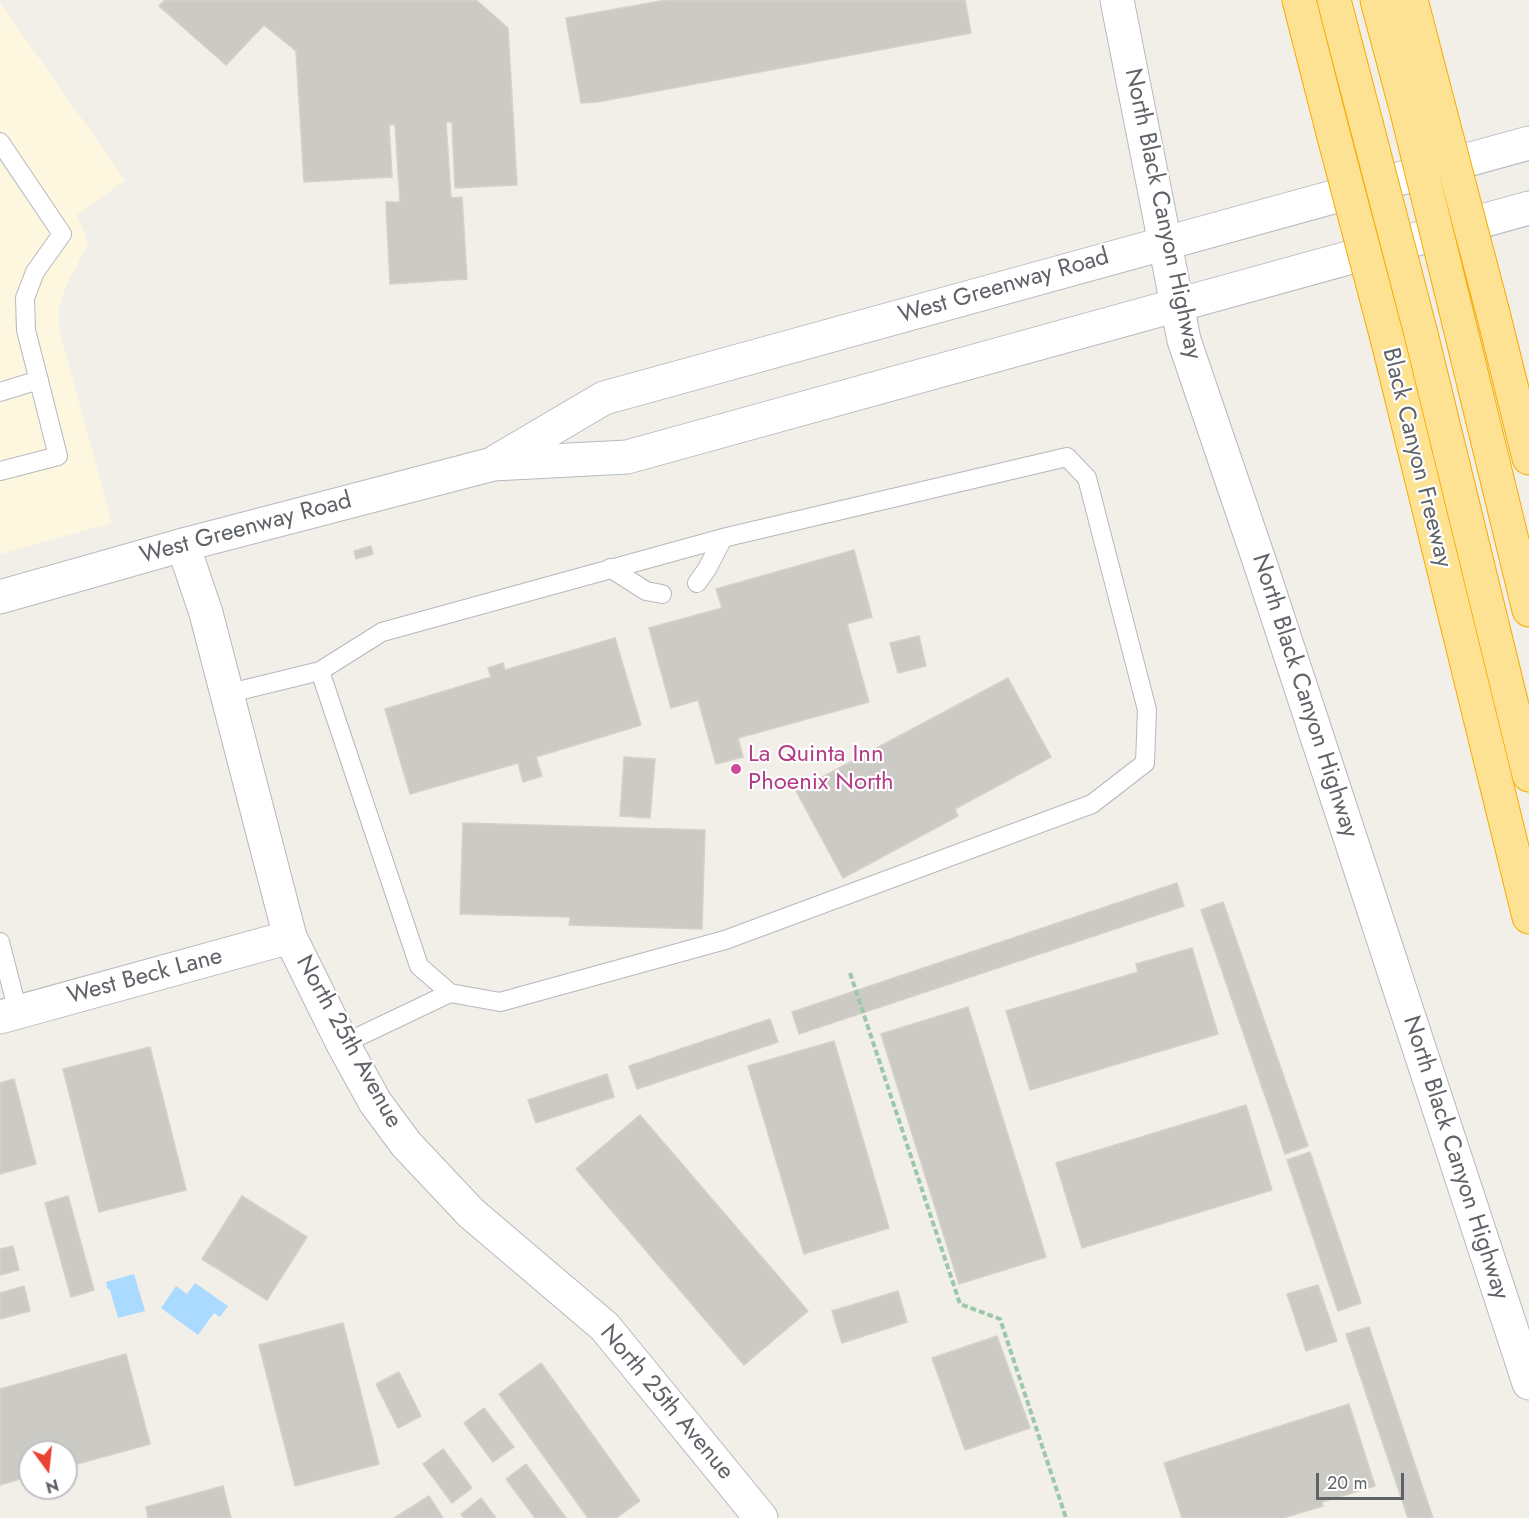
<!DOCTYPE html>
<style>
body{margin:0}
#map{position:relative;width:1529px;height:1518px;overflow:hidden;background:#f1efe8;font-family:Jost,sans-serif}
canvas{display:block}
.north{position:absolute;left:18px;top:1440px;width:60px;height:60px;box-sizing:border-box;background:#fff;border:2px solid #bfc1c3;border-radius:50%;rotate:165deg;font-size:16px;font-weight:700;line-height:24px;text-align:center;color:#5f6368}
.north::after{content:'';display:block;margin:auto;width:21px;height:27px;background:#ea4335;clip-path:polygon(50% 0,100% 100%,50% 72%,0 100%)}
.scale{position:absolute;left:1316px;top:1473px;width:88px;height:27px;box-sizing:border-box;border:3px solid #5f6368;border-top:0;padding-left:8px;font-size:18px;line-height:21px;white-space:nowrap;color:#5f6368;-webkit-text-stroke:4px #fff;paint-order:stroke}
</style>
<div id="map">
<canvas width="1529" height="1518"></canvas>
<div class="north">N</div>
<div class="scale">20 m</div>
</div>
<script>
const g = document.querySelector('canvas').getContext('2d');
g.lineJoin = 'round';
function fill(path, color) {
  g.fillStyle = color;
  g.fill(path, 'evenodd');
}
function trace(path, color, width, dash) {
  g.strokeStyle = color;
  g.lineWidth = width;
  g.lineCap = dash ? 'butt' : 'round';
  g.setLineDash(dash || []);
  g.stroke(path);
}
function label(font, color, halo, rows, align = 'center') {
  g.font = font + ' Jost,sans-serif';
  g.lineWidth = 4.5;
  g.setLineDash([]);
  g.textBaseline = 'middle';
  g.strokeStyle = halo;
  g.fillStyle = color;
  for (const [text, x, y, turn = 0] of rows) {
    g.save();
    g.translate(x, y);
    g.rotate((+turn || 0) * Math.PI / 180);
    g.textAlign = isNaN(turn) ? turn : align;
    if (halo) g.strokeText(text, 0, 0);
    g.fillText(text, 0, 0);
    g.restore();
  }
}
fill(new Path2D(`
 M0 3 125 180 77 215 88 244 67 284 59 306V329L112 523 0 554Z`), '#fef7e0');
fill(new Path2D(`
 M134 1274 145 1311 118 1318 110 1290 107 1288 106 1282Z
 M195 1283 228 1306 220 1317 214 1313 198 1335 161 1308 176 1286 187 1294Z`), '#aadaff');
const building = new Path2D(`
 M165 0H476L508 28 517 185 455 188 452 122H446L451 198 462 197 467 279 390 284 386 202H400L395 124 389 125 392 177 304 182 296 51 264 25 226 65 159 6Z
 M666 0H965L971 33 597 102 581 103 566 18Z
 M371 546 373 554 356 559 354 551Z
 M854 550 872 617 847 624 869 702 738 738 743 757 716 764 698 700 671 708 649 628 722 608 716 589Z
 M919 636 926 666 898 673 890 643Z
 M615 638 641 725 536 757 542 776 523 782 518 763 410 794 385 709 491 677 488 668 503 663 505 670Z
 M1008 678 1051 757 955 809 958 816 843 878 796 791Z
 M624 757 655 759 650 818 620 816Z
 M463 823 705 830 702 929 569 925 570 917 460 914Z
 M1177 883 1184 906 799 1034 792 1012Z
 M1223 902 1308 1146 1285 1154 1201 910Z
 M1192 948 1218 1034 1030 1090 1006 1011 1138 972 1136 964Z
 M968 1007 1046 1257 959 1284 881 1034Z
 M770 1019 778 1042 637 1089 629 1066Z
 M834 1041 889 1228 804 1254 748 1066Z
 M150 1047 186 1190 99 1212 63 1069Z
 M607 1074 614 1097 536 1123 528 1100Z
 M14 1079 36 1164 0 1174V1083Z
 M1246 1105 1272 1190 1082 1248 1056 1163Z
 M640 1115 808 1311 744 1365 576 1169Z
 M1310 1152 1361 1303 1338 1311 1287 1160Z
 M68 1196 94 1290 71 1297 45 1203Z
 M242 1196 307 1237 267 1300 202 1259Z
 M13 1246 19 1270 0 1275V1249Z
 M1318 1285 1337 1341 1306 1351 1287 1294Z
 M24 1286 30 1311 0 1319V1293Z
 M898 1291 907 1322 842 1343 832 1311Z
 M343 1323 379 1464 295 1486 259 1345Z
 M1369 1327 1433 1518H1408L1346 1334Z
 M997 1336 1030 1428 965 1450 932 1358Z
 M126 1354 150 1444 66 1467V1452H30V1476L0 1485V1389Z
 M541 1363 640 1501 616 1518H588L499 1394Z
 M399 1372 421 1416 398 1428 376 1384Z
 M1349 1404 1375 1486 1322 1502 1323 1506 1283 1518H1182L1164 1463Z
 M484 1408 514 1447 493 1462 464 1423Z
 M443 1449 472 1488 452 1503 423 1464Z
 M526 1464 566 1518H535L506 1479Z
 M223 1486 231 1518H148L146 1507Z
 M429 1496 443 1518H394Z
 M481 1498 496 1518H464L461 1514Z`);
fill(building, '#cccac5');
trace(building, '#d6d1c6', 1.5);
const lane = new Path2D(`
 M0 142 62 234 35 272 25 298 26 330 58 456 0 471
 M0 392 39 380
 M610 568 646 591 662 594
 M697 583 707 569 723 538
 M226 694 320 671 382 632 727 537 1067 457 1087 478 1147 710 1145 763 1092 804 725 940 500 1002 450 993 419 966 320 671
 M0 942 18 1012
 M343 1044 450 993`);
const street = new Path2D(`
 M183 545 206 613 290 937 343 1044 375 1102 406 1144 471 1213 605 1327 761 1518
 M0 1017 290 937`);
const secondary = new Path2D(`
 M1117 0 1184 340 1261 566 1529 1383
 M497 461 604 398 1529 143
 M0 597 183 545 493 464 627 457 1529 208`);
const highway = new Path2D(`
 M1299 0 1333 133
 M1334 0 1366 123
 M1377 0 1407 112
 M1411 0 1438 104
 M1493 313 1529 458
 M1459 323 1529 610
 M1421 334 1529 775
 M1388 342 1529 917`);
trace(lane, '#b5b8bc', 20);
trace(street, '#b5b8bc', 35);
trace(secondary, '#b6babf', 35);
trace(highway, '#f9ab00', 35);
trace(new Path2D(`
 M850 973 960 1304 1000 1319 1066 1518`), '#9cc7a9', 4, [6, 3]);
trace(lane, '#fff', 18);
trace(street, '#fff', 33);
trace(secondary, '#fff', 33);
trace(highway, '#fde293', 33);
const highwayBridge = new Path2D(`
 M1438 104 1493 313
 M1407 112 1459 323
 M1366 123 1421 334
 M1333 133 1388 342`);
trace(highwayBridge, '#f9ab00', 35, []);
trace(highwayBridge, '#fde293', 33);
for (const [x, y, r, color] of [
 [736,769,6,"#d1479c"]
]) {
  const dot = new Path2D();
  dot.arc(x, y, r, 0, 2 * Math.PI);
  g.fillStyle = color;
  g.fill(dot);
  trace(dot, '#fff', 2);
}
label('24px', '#5f6368', '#fff', [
 ["North Black Canyon Highway",1162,214,78],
 ["West Greenway Road",1004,287,-16],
 ["Black Canyon Freeway",1416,458,76],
 ["West Greenway Road",246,529,-15],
 ["North Black Canyon Highway",1304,696,72],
 ["West Beck Lane",145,977,-15],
 ["North 25th Avenue",348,1042,61],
 ["North Black Canyon Highway",1455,1158,72],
 ["North 25th Avenue",666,1403,50]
]);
label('24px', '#b23c85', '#fff', [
 ["La Quinta Inn",748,755],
 ["Phoenix North",748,783]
], 'left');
</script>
